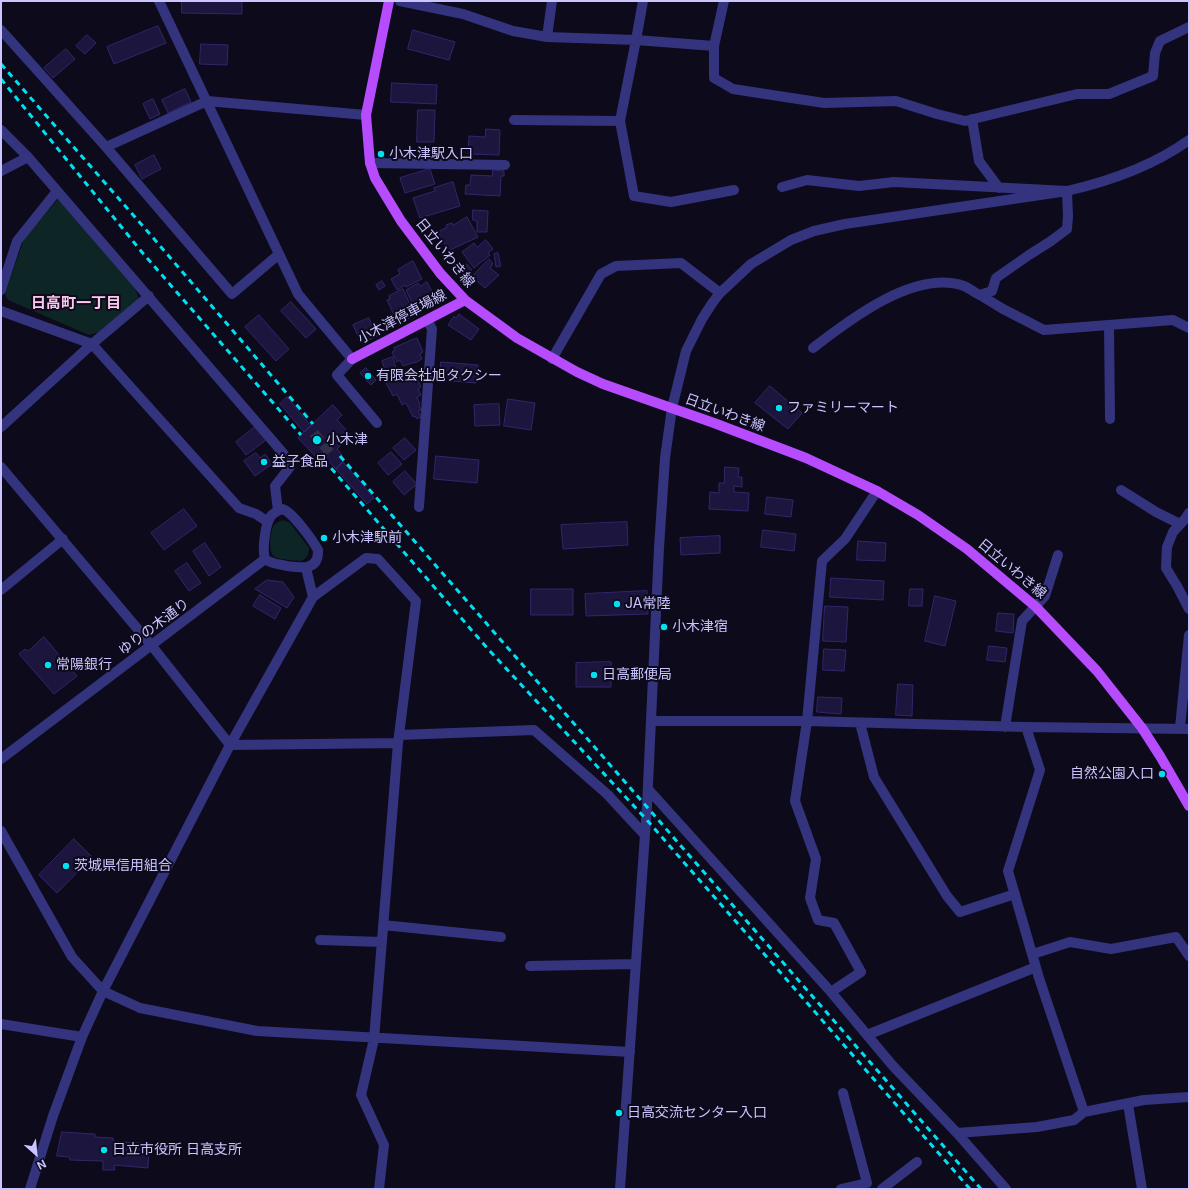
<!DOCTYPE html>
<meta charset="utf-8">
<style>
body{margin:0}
#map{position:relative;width:1190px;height:1190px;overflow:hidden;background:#0d0a1c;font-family:Inter,sans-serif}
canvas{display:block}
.frame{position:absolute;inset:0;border:2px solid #cac5ff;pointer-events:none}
.north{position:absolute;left:16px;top:1134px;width:40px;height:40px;-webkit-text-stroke:3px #0d0a1c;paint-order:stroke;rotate:153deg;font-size:11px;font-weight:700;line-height:16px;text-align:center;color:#cac5ff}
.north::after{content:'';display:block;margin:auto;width:14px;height:18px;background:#cac5ff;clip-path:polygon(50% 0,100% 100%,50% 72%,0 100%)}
</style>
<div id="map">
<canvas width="1190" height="1190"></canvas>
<div class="frame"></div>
<div class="north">N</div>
</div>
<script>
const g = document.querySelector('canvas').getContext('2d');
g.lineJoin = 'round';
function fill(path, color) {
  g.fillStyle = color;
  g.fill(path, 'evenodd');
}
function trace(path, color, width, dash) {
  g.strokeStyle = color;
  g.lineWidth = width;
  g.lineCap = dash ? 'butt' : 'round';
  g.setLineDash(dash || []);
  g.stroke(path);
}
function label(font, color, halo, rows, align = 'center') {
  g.font = font + ' Inter,"Noto Sans JP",sans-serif';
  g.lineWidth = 4;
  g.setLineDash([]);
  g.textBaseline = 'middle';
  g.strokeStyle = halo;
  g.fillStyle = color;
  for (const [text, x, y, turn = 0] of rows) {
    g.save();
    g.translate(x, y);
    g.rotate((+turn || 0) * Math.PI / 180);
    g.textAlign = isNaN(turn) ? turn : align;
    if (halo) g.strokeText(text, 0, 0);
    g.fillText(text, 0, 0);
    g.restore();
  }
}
fill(new Path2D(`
 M58 199 135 289 139 299 102 331 89 335 8 300 5 294 24 239Z
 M283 520 290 523 309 548C309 555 306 559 301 561 293 560 282 560 275 557 268 553 270 534 273 527 275 523 280 521 283 520Z`), '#0d2625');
const building = new Path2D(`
 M182 1H242V14L182 13Z
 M158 26 166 43 114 64 107 47Z
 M413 30 455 42 449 60 408 49Z
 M87 35 96 43 85 54 76 46Z
 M201 44 228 45 227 65 200 64Z
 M66 49 75 59 53 78 44 68Z
 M392 83 437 85 436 104 391 102Z
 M185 89 191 102 168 113 162 100Z
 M153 99 160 114 150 119 143 104Z
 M418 110H435L434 142H417Z
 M486 129 500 130 499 155 468 154 469 136 485 137Z
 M154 155 161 169 142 179 135 165Z
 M430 169 435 184 405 193 400 178Z
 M493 170 504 171V176H501L500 196 465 194 466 185H470L471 175 492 176Z
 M453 182 460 206 420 218 413 198 435 191 434 188Z
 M473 210 488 211 487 232H477V221L473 220Z
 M467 217 478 237 448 251 438 232 447 227 446 225 452 223 453 225Z
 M486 240 493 249 488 253 490 255 474 268 462 252 474 243 477 247Z
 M498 253 501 266 496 267 494 254Z
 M489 259 493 264 490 268 499 275 485 288 472 277Z
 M413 261 422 279 406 287 405 285 397 290 391 279 400 274 398 270Z
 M467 264 472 270 464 276 459 270Z
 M382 281 385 286 379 290 376 285Z
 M427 282 437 301 432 303 433 305 425 309 424 307 416 311 406 290 418 283 420 286Z
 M403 289 415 315 398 324 387 300 390 299 389 296Z
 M291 302 316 329 306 338 281 311Z
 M459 314 479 329 471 340 448 325 454 316 456 318Z
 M259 315 289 349 276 361 245 327Z
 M369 318 377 336 363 343 359 335 358 336 353 325Z
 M417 338 423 352 420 354 422 359 415 363V362L403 366 400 360 397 362 392 352 395 350 394 348Z
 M393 357 396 369 386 373 382 361Z
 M441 362 478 365 476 383 440 380Z
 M366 368 376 380 371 385 360 373Z
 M383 370 384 374 379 375 378 372Z
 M400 373 403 380 415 374 421 387 418 389 421 395 417 397 420 404 419 405 421 410 418 411 421 417 417 419 415 416 413 417 406 403 402 405 397 394 393 396 385 381Z
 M770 386 802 413 788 429 755 403Z
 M287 397 311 426 304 432 280 404Z
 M508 399 535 403 531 430 504 426Z
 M499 404 500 425 475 426 474 405Z
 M333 405 342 415 337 420 351 435 337 449 342 455 339 457 343 462 336 469 326 458 321 462 298 438Z
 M255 427 266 440 246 455 236 442Z
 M405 438 416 450 404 460 393 448Z
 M391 452 402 464 388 475 378 463Z
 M256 453 260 458 265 454 272 464 255 476 244 461Z
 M436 456 479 460 477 483 434 479Z
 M343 462 374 498 367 504 336 469Z
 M725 467 739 468 738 477H742V487L734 486V492L749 493 748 511 709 509 710 492 719 493V483H724Z
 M405 471 417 484 404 495 393 482Z
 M767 497 793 500 791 517 765 514Z
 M184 509 197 526 164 550 151 533Z
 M627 522 628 545 563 549 561 525Z
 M763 530 796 534 794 551 761 547Z
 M720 536V553L681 555 680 538Z
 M858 541 886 543 885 561 857 560Z
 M205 543 221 567 209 576 193 551Z
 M187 563 201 583 189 591 175 571Z
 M831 578 884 581 883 600 830 597Z
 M267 580 283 582 294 597 287 608 255 589Z
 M531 589H573V615H531Z
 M910 589H923L922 606H909Z
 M647 591 648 614 586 616 585 594Z
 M260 595 281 608 275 619 253 606Z
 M935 596 956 601 945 646 925 641Z
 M825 606 848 607 846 642 823 641Z
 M998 613 1014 614 1013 633 996 631Z
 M44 637 77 676 54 694 19 654 25 649 28 651Z
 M989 646 1007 648 1005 662 987 660Z
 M824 649 846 650 844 671 823 670Z
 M611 662V687H576V663Z
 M898 684 913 685 912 716 896 715Z
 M818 697 842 698 841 714 817 712Z
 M74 839 92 857 57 893 39 875Z
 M62 1132 95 1134V1137L113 1138V1141L149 1144 148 1168 114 1165 115 1170H103V1161L70 1160 69 1157 57 1156Z`);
fill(building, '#1c163e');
trace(building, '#32266b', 1);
trace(new Path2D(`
 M314 433 330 453 328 455`), '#332f49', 10, [10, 5]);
trace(new Path2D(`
 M159 1 298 294 352 359 337 375 377 423
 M400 1 463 14 513 31 547 37 636 40 643 1
 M724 1 714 46 636 40 620 121 634 196 671 202 734 190
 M1 30 106 147 232 294 278 255
 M547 37 552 1
 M714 46V78L733 89 824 103 896 101 937 114 965 121 1077 94H1109L1153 76 1155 53 1160 41 1189 27
 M972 119 979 161 999 188
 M514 120 620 121
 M1 130 28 157 283 453 290 467 275 486 278 511
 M106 147 207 101 366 115
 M370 163 505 165
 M1 171 28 157
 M782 187 807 180 859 186 894 182 1067 191 1068 216 1067 229 1051 241 1029 255 996 278 992 291 980 295C975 293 969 288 964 286 915 269 849 320 813 348
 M1 290 17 241 57 191
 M980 295 1003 309 1044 330 1173 320 1189 328
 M1 311 92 344 149 296
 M1109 325 1110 419
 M552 359 601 274 616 266 681 263 720 293
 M1 427 92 344 239 508 256 514 268 522
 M1 467 152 646 230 745 398 743
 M1121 490 1156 512 1180 524
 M419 507 432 329 427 320
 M282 509C292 511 313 541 318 550 319 571 301 568 287 566 279 564 271 564 265 559 262 550 265 524 271 516 274 512 278 511 282 509Z
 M1189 513 1185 519 1173 532 1167 547 1166 568 1177 586 1189 609
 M1 590 63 539
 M313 597 366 558 378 559 416 601 398 743 374 1039 361 1095 384 1145 379 1189
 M651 721H807L1026 727 1189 729
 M860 723 874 777 947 896 960 912 1015 894
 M1005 727 1022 621 1045 596 1058 555
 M1180 728 1189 635
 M399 735 534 730 607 794 644 834
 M1 759 265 559
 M648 789 831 992 861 972 834 923 818 920 810 898 816 859 795 801 807 721 822 561 845 539 877 491
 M1 831 72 957 103 991 140 1008 257 1031 630 1052
 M383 925 501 937
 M320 940 382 942
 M1033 954 1070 942 1111 949 1176 937 1189 956
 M530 966 636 964
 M831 992 893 1066 957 1133 1037 1127 1074 1120 1084 1112 1039 978 1008 871 1040 770 1026 727
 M1 1024 82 1037
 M867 1035 1036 967
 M1128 1104 1142 1189
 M1084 1112 1144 1100 1189 1097
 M957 1133 1006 1189
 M30 1189 53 1116 82 1037 103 991 230 745 313 597 306 568
 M620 1189 647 806 659 548 665 458 672 408 686 351 702 319 713 302 720 293 751 264 791 240 814 231 845 224 1067 191C1110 181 1153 166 1189 140
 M841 1189 867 1183 843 1093
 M882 1189 917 1162`), '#33337e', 10);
trace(new Path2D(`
 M389 1 366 115 370 163 375 178 401 221 440 273 465 300 517 338 577 372 603 384 714 423 806 458 877 491 918 515 967 549 1036 607 1097 671 1142 728 1160 756 1189 806
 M352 359 465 300`), '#b74cff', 10);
trace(new Path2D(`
 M1 64 155 240 313 424
 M1 79 141 251 301 435
 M340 456 981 1189
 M324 460 488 649 646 819 970 1189`), '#00e0f0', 3, [6, 5]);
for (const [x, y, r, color] of [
 [381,154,4,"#00e0f0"],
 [368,376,4,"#00e0f0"],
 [779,408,4,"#00e0f0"],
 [317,440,5,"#00e0f0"],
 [264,462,4,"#00e0f0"],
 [324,538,4,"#00e0f0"],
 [617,604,4,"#00e0f0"],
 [664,627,4,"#00e0f0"],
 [48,665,4,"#00e0f0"],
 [594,675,4,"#00e0f0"],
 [1162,774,4,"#00e0f0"],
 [66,866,4,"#00e0f0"],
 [619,1113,4,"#00e0f0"],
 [104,1150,4,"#00e0f0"]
]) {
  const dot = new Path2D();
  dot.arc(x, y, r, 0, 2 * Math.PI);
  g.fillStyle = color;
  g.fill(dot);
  trace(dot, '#0d0a1c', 1.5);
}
label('14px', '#cac5ff', '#0d0a1c', [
 ["小木津駅入口",389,154],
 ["有限会社旭タクシー",376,376],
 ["ファミリーマート",787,408],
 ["小木津",326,440],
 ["益子食品",272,462],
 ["小木津駅前",332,538],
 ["JA常陸",625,604],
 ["小木津宿",672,627],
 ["常陽銀行",56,665],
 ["日高郵便局",602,675],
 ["自然公園入口",1154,774,"right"],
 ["茨城県信用組合",74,866],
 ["日高交流センター入口",627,1113],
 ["日立市役所 日高支所",112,1150]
], 'left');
label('14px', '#cac5ff', '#0d0a1c', [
 ["日立いわき線",445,253,51],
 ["小木津停車場線",402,317,-28],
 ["日立いわき線",725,413,20],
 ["日立いわき線",1012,569,40],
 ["ゆりの木通り",154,627,-37]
]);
label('bold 15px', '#ffc7ed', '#0d0a1c', [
 ["日高町一丁目",76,303]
]);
</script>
